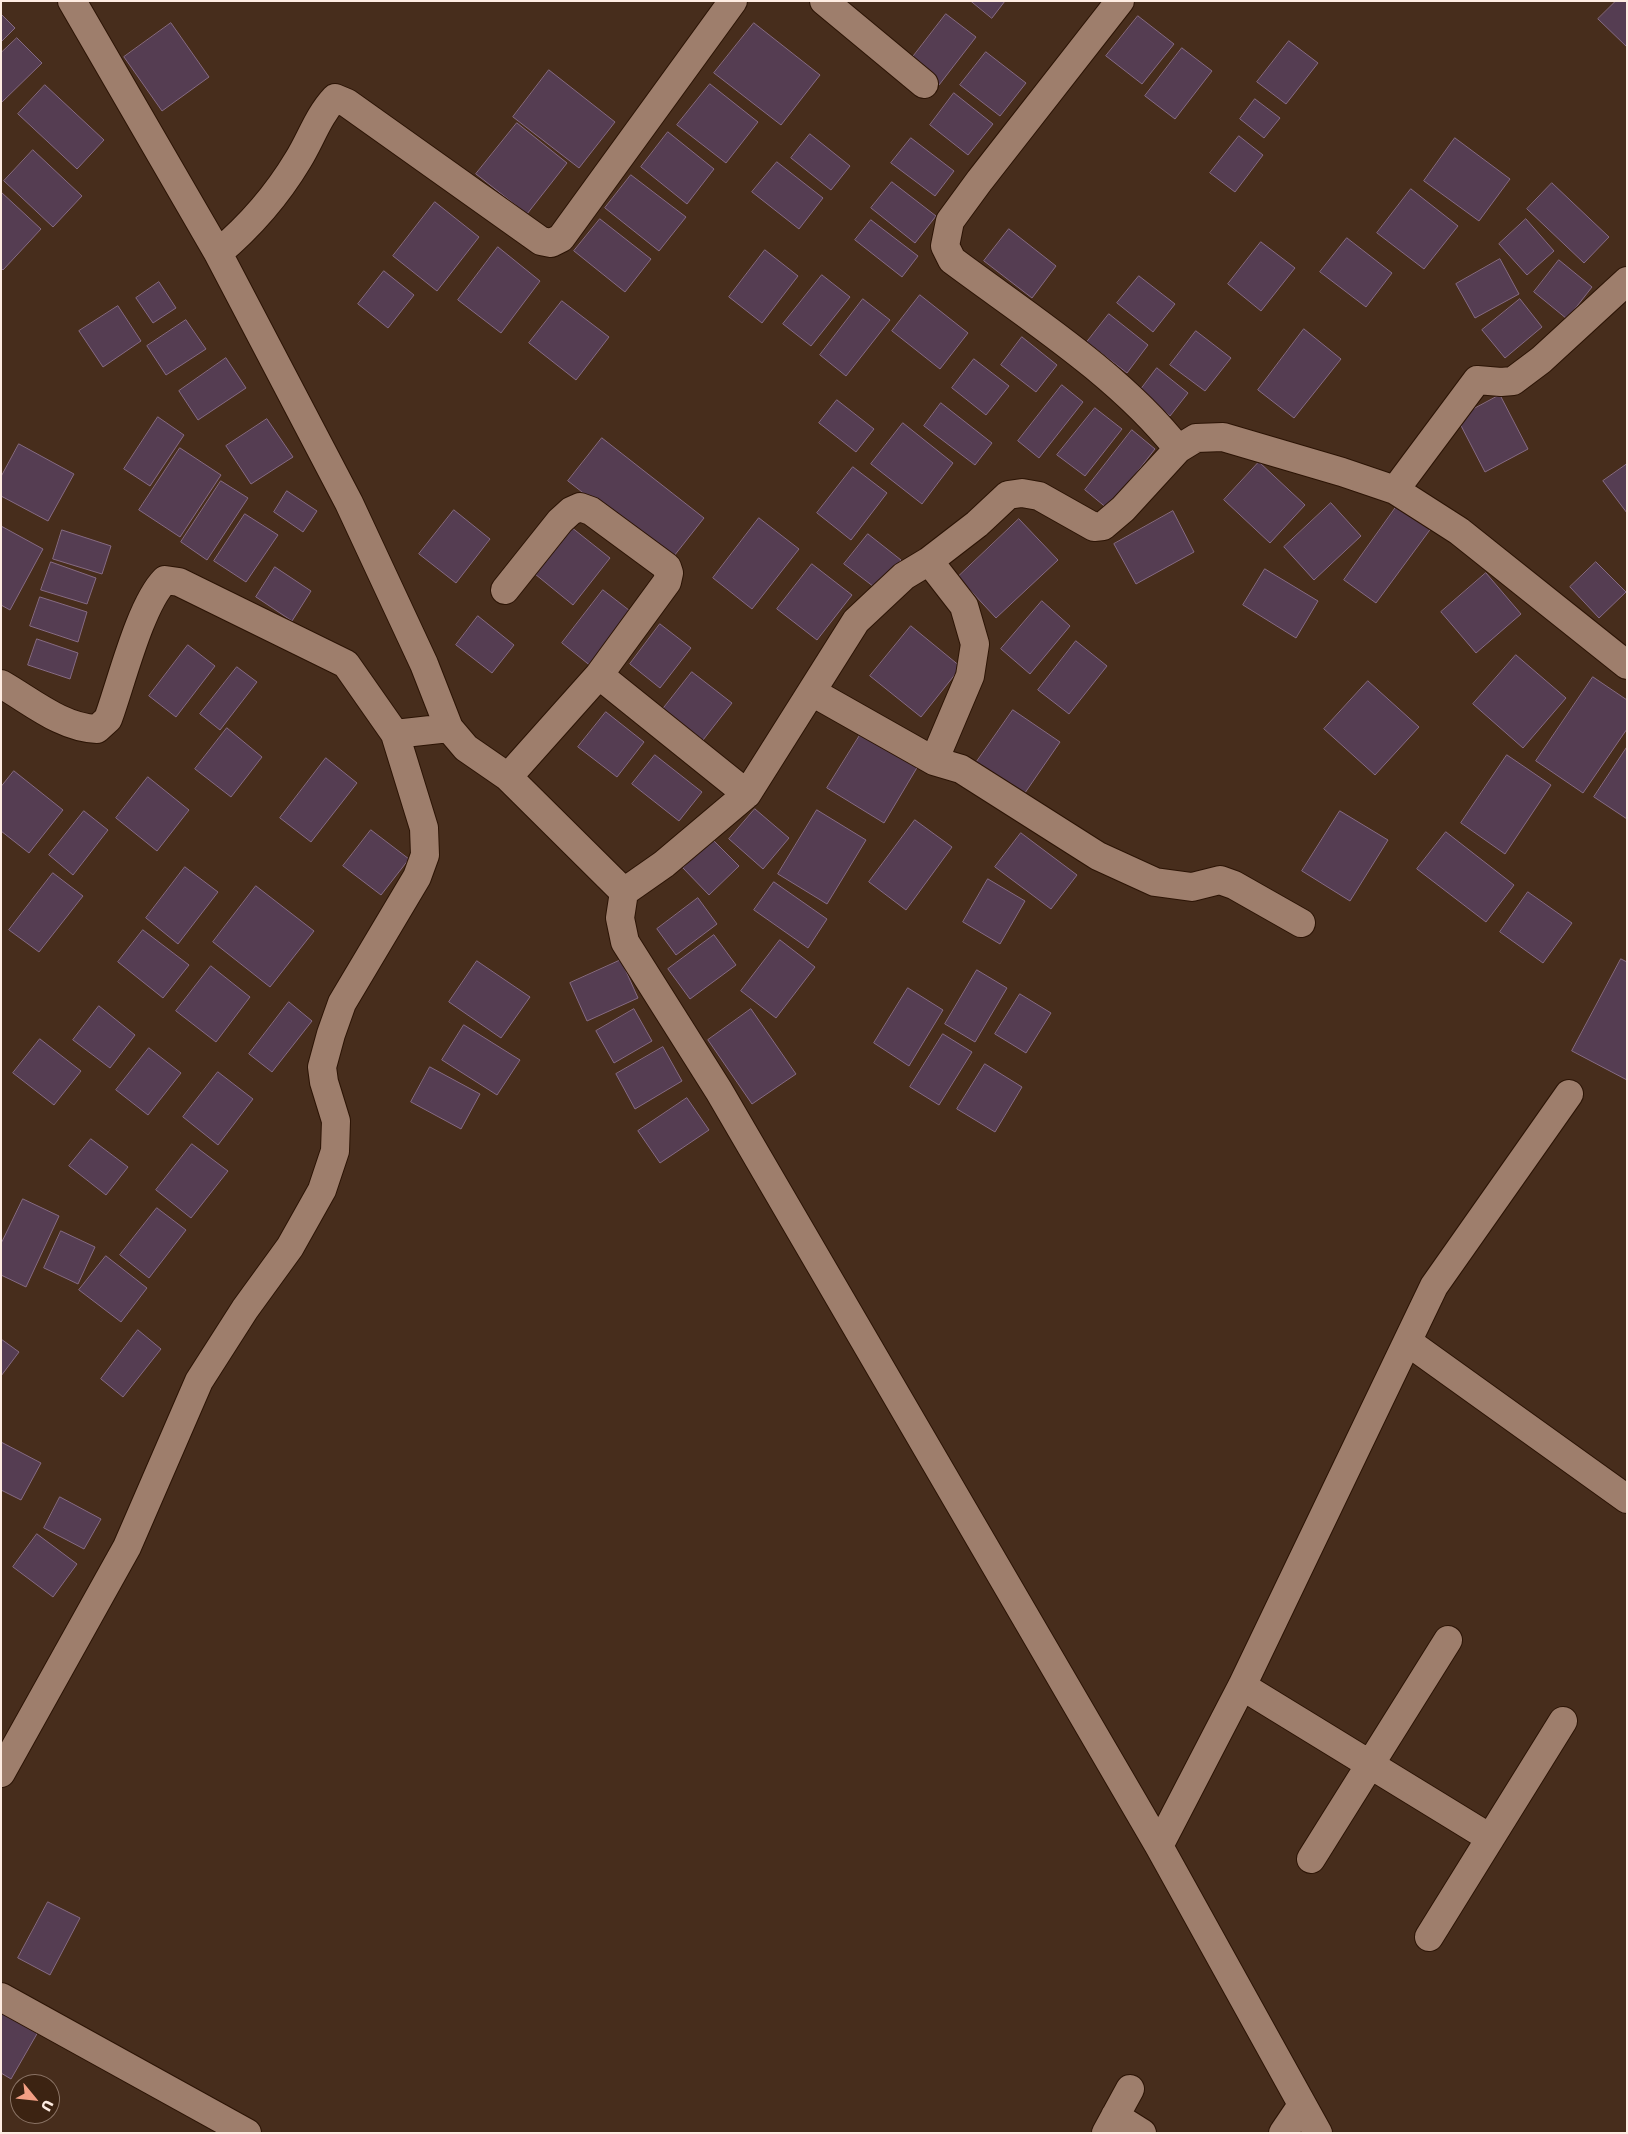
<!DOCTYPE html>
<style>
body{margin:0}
#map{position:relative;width:1628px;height:2134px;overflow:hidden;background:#472d1c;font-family:"Golos Text",sans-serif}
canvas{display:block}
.frame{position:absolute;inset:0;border:2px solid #feece2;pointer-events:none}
.north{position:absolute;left:10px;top:2074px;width:50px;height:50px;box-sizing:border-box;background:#3c2312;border:1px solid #8a7365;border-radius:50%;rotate:118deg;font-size:14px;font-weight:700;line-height:20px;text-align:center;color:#feece2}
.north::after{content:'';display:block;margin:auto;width:18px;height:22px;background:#f39f84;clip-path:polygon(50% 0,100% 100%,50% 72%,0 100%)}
</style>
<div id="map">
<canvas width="1628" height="2134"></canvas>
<div class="frame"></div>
<div class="north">U</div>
</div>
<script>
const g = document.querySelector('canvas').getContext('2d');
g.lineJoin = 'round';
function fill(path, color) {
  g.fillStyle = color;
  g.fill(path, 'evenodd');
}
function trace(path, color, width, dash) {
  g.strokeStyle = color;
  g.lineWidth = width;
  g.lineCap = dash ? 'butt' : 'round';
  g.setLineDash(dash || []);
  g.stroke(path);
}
const building = new Path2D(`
 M971 1H1005L992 18Z
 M1616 1H1627V47L1598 19Z
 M1 14 15 28 1 42Z
 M946 14 976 37 939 85 909 62Z
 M1138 16 1174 44 1142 84 1106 56Z
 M171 23 209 77 162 111 124 57Z
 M754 23 820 75 781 125 714 73Z
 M17 38 42 63 1 103V53Z
 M1289 41 1318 63 1286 104 1257 82Z
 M1182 48 1212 71 1175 119 1145 96Z
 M986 52 1026 83 1000 116 960 85Z
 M549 70 615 122 579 168 513 117Z
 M710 84 758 122 726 163 677 125Z
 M45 85 104 140 77 169 18 114Z
 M954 93 993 124 968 155 930 125Z
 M1255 99 1280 118 1264 138 1240 119Z
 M517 123 567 163 527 214 476 174Z
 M668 132 714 169 687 204 641 167Z
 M810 134 850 166 831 190 791 158Z
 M1239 136 1263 155 1235 192 1210 173Z
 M911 138 954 171 935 196 891 163Z
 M1455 138 1510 179 1479 221 1424 181Z
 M33 150 82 196 53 227 4 181Z
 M777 162 823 198 799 229 752 192Z
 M631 175 686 217 659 251 605 208Z
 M892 182 936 216 915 243 871 208Z
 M1552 183 1609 237 1584 263 1527 209Z
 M1411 189 1458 226 1424 269 1377 233Z
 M1 192 41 229 3 270 1 268Z
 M435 202 479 237 437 291 393 256Z
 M600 219 651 259 625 292 574 251Z
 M1526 219 1554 251 1527 275 1499 244Z
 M871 220 918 256 902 277 855 240Z
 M1009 229 1056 266 1032 298 984 261Z
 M1347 238 1392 273 1366 307 1320 272Z
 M1261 242 1295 268 1261 311 1228 284Z
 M498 247 540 281 501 333 458 300Z
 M765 250 798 276 762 323 729 297Z
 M1500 259 1519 294 1475 318 1456 284Z
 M1559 260 1592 287 1567 319 1534 292Z
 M384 271 414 295 388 328 358 304Z
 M822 275 850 297 811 346 783 324Z
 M1139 276 1175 304 1153 332 1117 303Z
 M159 282 176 308 153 323 136 298Z
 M920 295 968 333 940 369 892 331Z
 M863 299 890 320 846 376 820 355Z
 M1520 299 1542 327 1505 358 1482 330Z
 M562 301 609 337 576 380 529 343Z
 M118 306 141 341 103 367 79 331Z
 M1109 314 1148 345 1127 373 1087 342Z
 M186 320 206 349 166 375 147 346Z
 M1304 329 1341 359 1294 418 1258 390Z
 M1196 331 1231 358 1205 391 1170 365Z
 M1022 337 1057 365 1036 392 1001 365Z
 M226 358 246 388 198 420 179 391Z
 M974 359 1009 386 986 415 952 388Z
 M1157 368 1188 393 1170 416 1139 392Z
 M1062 385 1083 402 1039 458 1018 441Z
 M1500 395 1528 449 1485 472 1457 418Z
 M837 400 874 429 856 452 819 423Z
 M941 403 992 443 975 465 924 426Z
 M1095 408 1122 429 1085 476 1057 455Z
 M158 417 184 435 150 486 124 469Z
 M267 419 293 457 251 484 226 446Z
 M903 423 953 463 922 504 871 464Z
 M1132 430 1155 449 1108 509 1085 490Z
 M602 438 704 518 670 561 568 481Z
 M19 444 74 474 48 521 1 496V477Z
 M180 448 221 475 180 537 139 510Z
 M1259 462 1305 505 1270 543 1224 500Z
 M1627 464V513L1603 481Z
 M853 467 887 493 851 540 817 513Z
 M221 481 248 498 207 560 181 542Z
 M287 491 317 511 303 532 274 512Z
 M1331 503 1361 536 1314 580 1284 547Z
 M1399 503 1432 527 1376 603 1344 580Z
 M454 510 490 539 456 583 419 554Z
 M1173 511 1194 552 1136 584 1114 544Z
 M245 514 278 535 246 582 214 561Z
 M759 518 799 549 752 609 713 578Z
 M1019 519 1058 560 996 618 958 577Z
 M1 526 43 549 10 610 1 605Z
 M571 527 610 558 573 605 535 574Z
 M62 530 111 546 102 574 53 559Z
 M868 534 901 560 878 590 844 564Z
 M51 562 96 578 87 604 41 590Z
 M1596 562 1626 592 1599 618 1570 587Z
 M812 564 852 595 817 640 777 609Z
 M275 567 311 591 292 621 256 597Z
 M1265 569 1318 601 1296 638 1243 605Z
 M1486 573 1521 614 1476 653 1441 612Z
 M603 590 634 614 592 667 562 643Z
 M40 597 87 612 78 642 30 626Z
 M1042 601 1070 626 1030 674 1001 649Z
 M478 616 514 645 492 673 456 645Z
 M660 624 691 648 660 688 630 664Z
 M911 626 961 667 921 717 870 676Z
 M37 639 78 653 70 679 28 665Z
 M1076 641 1107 666 1069 714 1038 690Z
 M188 645 215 666 176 717 149 696Z
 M1516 655 1566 698 1523 748 1473 704Z
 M237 667 257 682 220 730 200 714Z
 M692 672 732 703 703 740 663 709Z
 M1593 677 1627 700V729L1583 793 1536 761Z
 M1368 681 1419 727 1375 775 1324 729Z
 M1013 710 1060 742 1018 803 971 770Z
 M606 712 644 742 617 777 578 747Z
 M227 728 262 757 231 797 195 769Z
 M862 732 918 766 884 823 827 788Z
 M1627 747V819L1594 797Z
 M655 755 702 792 679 821 632 784Z
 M1507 755 1551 785 1505 854 1461 823Z
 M326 758 357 783 311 842 280 818Z
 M14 771 63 810 29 853 1 831V787Z
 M148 777 189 810 157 851 116 818Z
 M755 809 789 838 763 869 729 839Z
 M817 810 866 840 827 904 778 874Z
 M84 811 108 830 73 875 49 855Z
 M1340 811 1388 840 1350 901 1302 871Z
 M915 820 952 847 906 910 869 882Z
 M371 830 409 859 381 895 343 866Z
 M1446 832 1514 885 1486 922 1417 869Z
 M1021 833 1077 875 1051 909 995 867Z
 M712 839 739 866 709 895 683 868Z
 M185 867 218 892 178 944 146 918Z
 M53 873 83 896 39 952 9 930Z
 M988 879 1025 901 1000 944 963 922Z
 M774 882 827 919 808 948 754 910Z
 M256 886 314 931 270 987 213 942Z
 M1528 892 1572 923 1543 963 1500 932Z
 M698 898 717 924 676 955 657 929Z
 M143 930 189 965 163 998 118 962Z
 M714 935 736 965 690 999 668 969Z
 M780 940 815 967 776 1018 741 991Z
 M1621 959 1627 962V1080L1572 1051Z
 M621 960 638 998 587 1021 570 983Z
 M477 961 530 997 501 1038 449 1002Z
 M211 966 250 997 216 1042 176 1011Z
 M977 970 1007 988 975 1042 945 1024Z
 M908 988 943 1010 909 1066 874 1043Z
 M1020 994 1051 1013 1026 1053 995 1034Z
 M289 1002 312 1021 272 1072 249 1054Z
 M99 1006 135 1035 110 1068 73 1040Z
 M634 1009 652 1041 614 1063 596 1031Z
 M751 1009 796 1074 752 1104 708 1040Z
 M464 1025 520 1060 497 1095 442 1060Z
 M943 1034 972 1052 939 1105 910 1087Z
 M40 1039 81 1071 54 1105 13 1073Z
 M663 1047 682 1081 635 1109 616 1074Z
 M149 1048 181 1073 148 1115 116 1090Z
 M985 1064 1022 1087 995 1132 957 1109Z
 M430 1067 480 1094 461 1129 411 1102Z
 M218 1072 253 1099 218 1145 183 1117Z
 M687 1098 709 1130 660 1163 638 1131Z
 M91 1139 128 1167 106 1195 69 1166Z
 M192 1144 228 1171 191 1218 156 1190Z
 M23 1199 59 1216 26 1287 1 1275V1244Z
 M157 1208 186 1230 149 1278 120 1255Z
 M61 1231 95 1247 78 1284 44 1268Z
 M106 1256 147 1288 121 1322 79 1290Z
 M138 1330 161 1349 123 1397 101 1379Z
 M1 1339 19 1352 1 1376Z
 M1 1442 41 1463 21 1500 1 1490Z
 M60 1497 101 1519 84 1549 44 1528Z
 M37 1534 77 1564 53 1597 13 1567Z
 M48 1902 80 1918 50 1975 18 1958Z
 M1 2012 38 2032 11 2079 1 2073Z`);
fill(building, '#553d52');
trace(building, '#866b83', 1);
const minor = new Path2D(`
 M72 1 218 253 349 503 424 664 449 728 466 748 508 777 624 892 664 864 747 794 856 621 904 576 929 561 977 524 1008 495 1022 493 1039 496 1094 527 1103 526 1123 509 1178 449 1196 438 1223 437 1342 472 1395 490 1459 531 1627 665
 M824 1 924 84
 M1120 1 980 180 950 221 945 246 952 260C1027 316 1120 375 1178 449
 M218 253C249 227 277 195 298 160 311 139 318 116 335 98L347 103 541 241 551 243 561 238 733 1
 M1395 490 1477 380 1501 382 1513 381 1541 360 1627 281
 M929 561 964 606 975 644 970 676 934 761
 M505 590 560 521 571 511 580 507 591 511 667 567 669 573 667 582 599 675 508 777
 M599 675 747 794
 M1 684C31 701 62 728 97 729L108 719C121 684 140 605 165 580L179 582 346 664 395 734 424 828 425 855 417 877 342 1003 331 1034 322 1067 324 1082 336 1121 335 1151 322 1190 290 1247 245 1309 199 1381 127 1547 1 1773
 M812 692 934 761 961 769 1098 856 1155 882 1192 887 1220 880 1234 885 1301 923
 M395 734 449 728
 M624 892 620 918 625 942 719 1091 1159 1846 1318 2133
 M1408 1342 1627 1499
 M1242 1686 1490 1838
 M1159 1846 1242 1686 1434 1286 1569 1094
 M1311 1859 1448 1640
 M1429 1937 1563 1721
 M1 1997 247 2133
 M1115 2116 1142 2133
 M1106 2133 1130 2089
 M1283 2133 1302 2105`);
trace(minor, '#2c1405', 30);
trace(minor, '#9e7e6c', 28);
</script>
